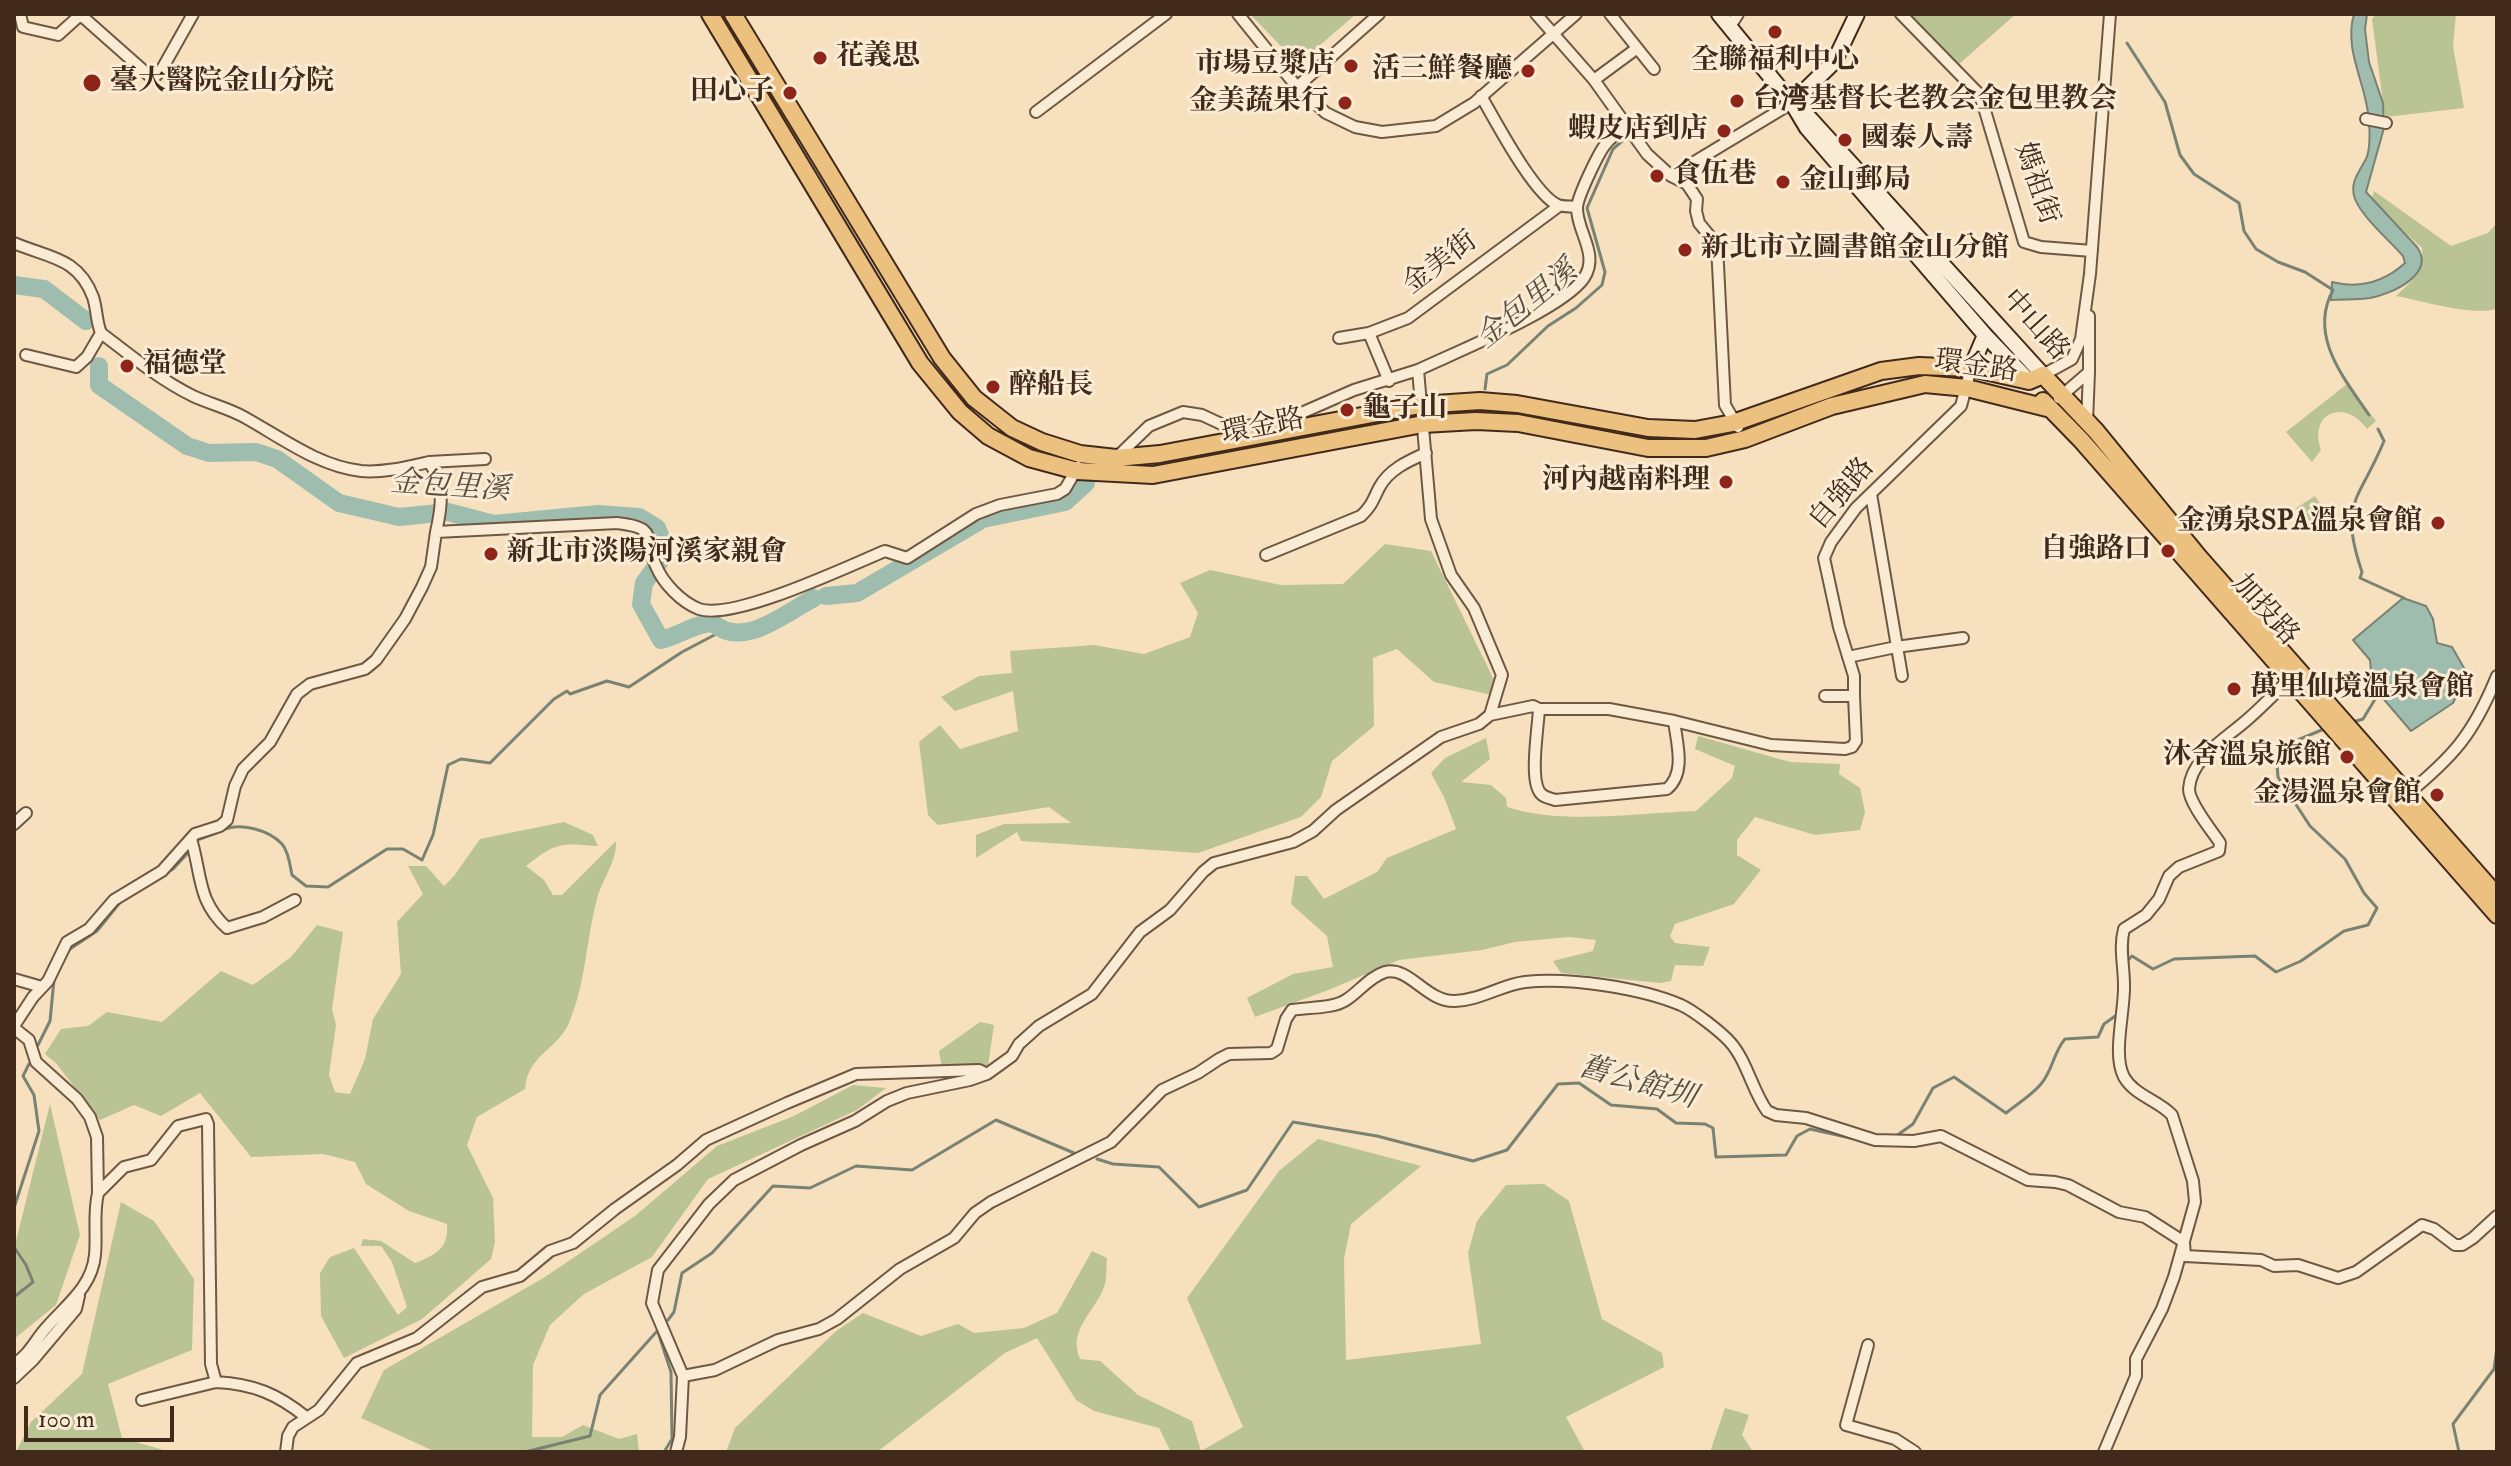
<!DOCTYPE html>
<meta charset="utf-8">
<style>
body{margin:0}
#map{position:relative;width:2511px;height:1466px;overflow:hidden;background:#f7e0be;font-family:"IM FELL Double Pica",serif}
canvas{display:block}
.frame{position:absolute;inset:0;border:16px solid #412a1b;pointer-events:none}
.scale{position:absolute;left:24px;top:1406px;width:150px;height:36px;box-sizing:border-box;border:4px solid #412a1b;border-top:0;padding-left:10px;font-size:24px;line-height:28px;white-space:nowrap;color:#412a1b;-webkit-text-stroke:6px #faebd5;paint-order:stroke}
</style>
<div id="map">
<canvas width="2511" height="1466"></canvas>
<div class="frame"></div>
<div class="scale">100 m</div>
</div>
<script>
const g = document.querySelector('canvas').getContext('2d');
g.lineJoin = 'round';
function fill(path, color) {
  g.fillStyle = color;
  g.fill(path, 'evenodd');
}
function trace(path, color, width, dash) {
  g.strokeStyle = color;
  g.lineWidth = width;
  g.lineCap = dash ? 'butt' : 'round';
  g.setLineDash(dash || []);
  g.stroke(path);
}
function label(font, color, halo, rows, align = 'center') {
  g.font = font + ' "IM FELL Double Pica","Noto Serif TC",serif';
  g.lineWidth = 6;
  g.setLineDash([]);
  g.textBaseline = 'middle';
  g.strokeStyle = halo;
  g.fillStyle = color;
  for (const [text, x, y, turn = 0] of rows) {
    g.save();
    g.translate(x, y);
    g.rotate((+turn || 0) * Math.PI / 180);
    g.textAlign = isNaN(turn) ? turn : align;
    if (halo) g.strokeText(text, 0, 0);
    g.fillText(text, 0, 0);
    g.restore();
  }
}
fill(new Path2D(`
 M1250 14H1356L1298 64Z
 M1907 14H2016L1958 65Z
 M2376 14H2456L2453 46 2464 108 2385 117 2372 19Z
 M2374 191 2451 246 2488 233 2497 223V309C2469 316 2424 301 2396 296 2413 280 2424 273 2422 248L2371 201Z
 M2347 384 2376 421 2367 429C2345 398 2308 412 2321 450L2312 462 2286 432Z
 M2315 496 2325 512 2307 524 2296 508Z
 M1385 544 1431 551 1494 680 1492 695 1434 682 1397 649 1373 658 1374 726 1332 761 1321 797 1301 817 1198 853 1021 841 1017 832 976 858V835L1004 824 1071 823 1049 807 938 825 928 815 919 742 940 725 960 749 1018 731 1013 691 955 711 941 697 979 676 1012 673 1010 651 1094 645 1144 654 1190 637 1198 613 1180 583 1210 570 1281 585 1343 584Z
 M1698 736 1790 762 1840 764 1839 774 1860 788 1865 812 1860 830 1815 835 1755 817 1737 840V855L1761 870 1734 904 1675 924 1670 936 1675 943 1710 947 1703 966 1675 965 1671 981 1660 983 1561 973 1553 961 1593 951 1596 940 1569 937 1515 942 1482 950 1399 960 1331 989 1255 1017 1247 998 1293 974 1333 967 1327 936 1291 904 1295 876H1307L1324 899 1377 872 1387 858 1456 829 1444 797 1431 773 1445 758 1486 738 1490 759 1461 782 1491 785 1506 798 1507 807C1561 825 1638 813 1696 811L1732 778 1735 766 1695 749Z
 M564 822 593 835 598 846C560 843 556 842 526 866L544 880 553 895H562L616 841C617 862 602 879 597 899 586 940 586 985 568 1025 555 1051 528 1055 525 1089L477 1117 467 1145 493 1198 495 1242 491 1259 422 1319 344 1358 321 1316 320 1273 330 1257 354 1248 398 1315 407 1307 392 1262 381 1246H361L363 1239 381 1241 415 1263C436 1255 449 1248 447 1224L409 1211 366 1184 355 1162 323 1154 251 1157 200 1093 161 1116 134 1105 100 1120 56 1063 45 1054 61 1029 88 1026 107 1012 162 1022 221 971 253 985 291 957 317 925 343 932 332 1009 336 1025 329 1075 335 1092 350 1094 365 1059 373 1019 401 974 397 922 423 894 408 866H426L444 886 454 876 480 839Z
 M980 1022 994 1025 988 1066 942 1069 939 1051Z
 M853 1085 886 1088 857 1110 708 1179 652 1257 584 1294 550 1325 533 1365 532 1437H562L583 1425 619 1439 637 1434 639 1452H436L361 1418 384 1370 545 1277 635 1216 717 1146 794 1116Z
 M50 1104 80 1235 56 1305 14 1339V1249Z
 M1318 1139 1421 1166 1351 1224 1344 1259 1346 1360 1481 1344 1468 1253 1477 1221 1506 1185 1544 1184 1569 1201 1602 1319 1662 1353 1664 1367 1566 1417 1585 1452H1171L1159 1428 1094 1411 1076 1400 1037 1338 1005 1353 877 1452H726L735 1428 835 1332 863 1313 921 1336 958 1324 974 1333 1024 1328 1057 1313 1092 1251 1107 1258C1106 1266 1107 1276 1105 1284 1097 1311 1067 1328 1080 1359L1100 1361 1138 1395 1192 1421 1201 1451 1243 1427 1187 1298 1279 1171Z
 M121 1202 154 1221 194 1279 192 1350 108 1384 122 1438 170 1452H16L31 1422 82 1374Z
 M1725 1408 1749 1415 1742 1435 1753 1452H1710Z`), '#bac394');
const water = new Path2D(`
 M2354 14H2367L2365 29 2369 62 2383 103 2384 128 2366 192 2417 247C2436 274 2392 294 2370 298 2357 300 2343 299 2331 300L2332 282C2360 289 2384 282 2405 263L2403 256C2390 241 2362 217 2355 199 2349 183 2359 172 2366 159 2370 151 2370 132 2369 123 2368 86 2343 52 2354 14Z
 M2403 598 2426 606 2433 619 2437 643 2452 647 2468 675 2457 687 2458 692 2453 703 2411 731 2381 696 2373 694 2370 660 2353 640Z`);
fill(water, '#9ebdae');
trace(water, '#798273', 2);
trace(new Path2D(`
 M2127 43 2165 102 2180 155 2194 174 2239 203 2244 231 2256 249 2278 262 2305 272 2333 290C2308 336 2344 378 2369 415
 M1485 389 1487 374 1507 365 1548 326 1576 308 1602 285 1605 272 1587 208 1613 149 1627 137
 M2378 429 2384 441C2359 502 2338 501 2362 572L2360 578 2404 598
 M2353 722 2363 719 2377 696
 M223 830C240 822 269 830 282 844 289 852 290 866 292 875L306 886 328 887 387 849H403L422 860 433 835 448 765 461 759 490 763 554 699 567 691 570 694 607 681 629 687 682 652 722 631
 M197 840 216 833
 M139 890 173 869 187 854
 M67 951 97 931 122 900
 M2127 961 2132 956 2153 969 2174 959 2255 956 2276 972 2301 961 2344 931 2368 925 2377 908 2364 893 2345 859 2310 826 2278 777 2276 755 2288 744 2324 729
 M38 1045 50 1021 54 980
 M1896 1136 1913 1124 1933 1088 1954 1077 2006 1113C2017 1104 2032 1095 2041 1084 2053 1070 2053 1053 2065 1039L2098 1037 2104 1024 2118 1014
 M1097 1159 1113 1164 1159 1167 1199 1207 1247 1190 1293 1122 1377 1136 1473 1161 1507 1150 1558 1084 1579 1083 1611 1105 1657 1109 1676 1123 1705 1124 1713 1128 1716 1157 1786 1155 1797 1136 1810 1129 1855 1139
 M14 1208 39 1131 34 1095 23 1076 29 1064
 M14 1247 26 1265 33 1282 14 1297
 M668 1320 674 1312 682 1273 712 1253 773 1186 810 1188 856 1166 912 1170 996 1120 1074 1153
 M658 1332 671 1372 672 1439 664 1452
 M525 1452 590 1436 600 1395 658 1330
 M2459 1452 2453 1424 2494 1369 2497 1348`), '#798273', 3);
trace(new Path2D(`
 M14 285 44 289 86 321
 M99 366V385L187 446 209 453 256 452 277 459 339 503 399 517 448 512 494 524 598 514 639 517 657 528 664 545 663 557 644 583 641 604 661 640C679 636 695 623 713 623 743 650 785 613 814 598
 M826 596 857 593 983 519 1065 502 1086 483`), '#9ebdae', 18);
const street = new Path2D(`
 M20 14 23 27 58 35 78 17H83L153 79 162 69 193 14
 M1238 14 1297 87 1326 113 1355 127 1382 132 1436 126 1474 103 1576 14
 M1536 14 1594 80 1647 154 1671 176 1792 103
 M1610 14 1654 69
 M1901 14 1978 93 1983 104 2024 242 2041 247 2092 251
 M1729 28 1738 14
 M1594 80 1636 49
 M1297 87 1379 14
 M1481 96C1495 120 1534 195 1558 205 1563 207 1572 206 1577 207
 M1036 112 1166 14
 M2366 119 2386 123
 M1671 176 1687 184 1697 199 1696 211 1699 223 1717 245 1725 405 1738 427
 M14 243C49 258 78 257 93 297 97 309 96 321 101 333 130 355 160 380 193 396 210 404 228 408 244 417 282 438 318 466 361 471 383 473 407 467 429 462 445 485 442 506 436 532L617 523C661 528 642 538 656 566 663 583 681 602 699 609 734 621 848 566 885 551L907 558 976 514 1000 505 1057 494 1065 489 1078 467
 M1369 333 1389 381
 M1339 338 1369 333 1408 318 1559 206
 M26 355 76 367 87 357 101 333
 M2043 375 2072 359 2081 339 2090 274 2110 14
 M2059 398 2089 372V316
 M2087 422 2089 372
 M1117 457 1149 426 1183 412 1202 415 1232 429 1290 418 1354 390 1418 370
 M429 462 485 459
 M1871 494 1902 676
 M1266 555 1361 516C1371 507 1373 500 1379 488 1388 470 1408 461 1426 453
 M1848 657 1896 647 1963 638
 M1825 696H1854V676L1839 627 1824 558 1831 542 1856 508 1961 406 1971 368
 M1490 715 1533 706 1539 709C1538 728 1530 776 1539 791 1542 797 1549 798 1555 800L1667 789C1686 773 1677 744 1674 721L1609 709H1539
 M1674 721 1771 745 1845 749 1852 747 1856 741 1854 696
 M2404 797C2453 757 2473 735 2497 676
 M14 824 26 813
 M191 839C202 875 197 901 227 928L263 917 295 900
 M14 979 42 987
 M14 1026 33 997 48 981 67 942 89 929 114 900 162 871 195 834 220 826 227 820 235 786 243 769 270 742 297 694 310 684 365 669 376 660 405 619 422 587 431 567 436 532
 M14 1028 29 1040 36 1062 77 1099 90 1117 97 1137 98 1193 124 1167 151 1160 178 1126 206 1119 208 1124 211 1364 216 1382C254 1384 277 1394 306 1417
 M1868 1345 1846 1425 1895 1439 1915 1452
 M14 1364C30 1354 35 1340 47 1327 66 1305 92 1287 95 1255 97 1234 93 1214 98 1193
 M683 1376 715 1370 778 1340 819 1329 837 1319 900 1269 954 1238 975 1213 991 1202 1111 1142 1162 1090 1198 1073 1219 1059 1229 1054 1271 1053 1277 1049 1286 1019 1292 1010C1308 1007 1332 1009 1346 1000 1359 992 1369 977 1385 972 1410 966 1426 1002 1455 1001 1481 1000 1501 985 1525 982 1569 977 1641 988 1681 1005 1694 1011 1720 1031 1730 1042 1747 1061 1752 1090 1767 1111L1776 1115 1806 1118 1875 1140 1914 1141 1941 1136 2028 1180 2055 1182 2068 1185 2119 1212 2145 1217 2184 1242 2185 1256 2261 1260 2274 1266 2298 1265 2338 1278 2356 1272 2422 1225 2434 1229 2455 1245H2462L2473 1238 2497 1216
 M14 1378 33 1360 76 1309 79 1296
 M142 1400 216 1382
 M286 1452 288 1436 293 1427 319 1410 357 1363 417 1338 482 1287 520 1276 550 1251 573 1243 615 1209 677 1165 706 1140 787 1103 856 1074 979 1070 987 1074
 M676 1452 680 1437 683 1376 652 1303 658 1270 709 1204 734 1180 801 1145 855 1121 887 1101 907 1093 970 1080 987 1074 1012 1056 1019 1044 1039 1026 1092 994 1140 932 1170 910 1203 872 1214 863 1293 842 1313 831 1336 810 1441 737 1479 724 1490 715 1502 675 1474 608 1451 575 1431 519 1418 370C1456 352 1563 309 1584 278 1600 254 1576 231 1577 207 1578 196 1598 154 1605 145 1610 137 1621 131 1629 126
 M2104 1452 2136 1376V1359L2162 1309 2174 1277 2195 1202 2193 1181 2172 1115C2158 1100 2135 1096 2124 1077 2112 1055 2125 1010 2124 985 2124 966 2119 947 2124 929L2146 915 2159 899 2169 876 2179 867 2219 851 2220 843C2212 831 2189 803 2189 789 2191 757 2227 738 2248 719 2264 705 2278 690 2293 676`);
const secondary = new Path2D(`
 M1719 14 1792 103 1807 128 1985 335 2029 381
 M1792 103 1834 62 1857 14
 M1805 113 2043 375
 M1971 368 1985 335`);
const primary = new Path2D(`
 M710 14 920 363 960 412 988 436 1029 458 1077 471 1153 475 1423 424 1476 421 1518 423 1648 448H1706L1745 439 1832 406 1925 384 1967 388 2047 408
 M733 14 942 358 974 398 1012 428 1042 442 1080 454 1116 458 1160 454 1420 405 1480 401 1517 404 1648 428 1695 430 1733 423 1881 371 1919 366 1971 368 2029 381 2043 375 2096 431 2198 556 2497 896
 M2043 401 2081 440 2497 915`);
trace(street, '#6e5844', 14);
trace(secondary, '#412a1b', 18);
trace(primary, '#412a1b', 20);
trace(street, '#faebd5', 10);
trace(secondary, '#faebd5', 14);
trace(primary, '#ecc07f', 16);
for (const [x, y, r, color] of [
 [1775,32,8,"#8f2418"],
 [820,58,8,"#8f2418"],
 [1351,66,8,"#8f2418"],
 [1528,71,8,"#8f2418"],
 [92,83,10,"#8f2418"],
 [790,93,8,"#8f2418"],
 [1737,101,8,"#8f2418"],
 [1345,103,8,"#8f2418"],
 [1724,131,8,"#8f2418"],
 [1845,140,8,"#8f2418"],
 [1657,176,8,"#8f2418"],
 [1783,182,8,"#8f2418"],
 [1685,250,8,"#8f2418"],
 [127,366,8,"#8f2418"],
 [993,387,8,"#8f2418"],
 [1347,410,8,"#8f2418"],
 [1726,482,8,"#8f2418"],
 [2438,523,8,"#8f2418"],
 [2168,551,8,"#8f2418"],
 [491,554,8,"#8f2418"],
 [2234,689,8,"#8f2418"],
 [2347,757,8,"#8f2418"],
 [2437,795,8,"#8f2418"]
]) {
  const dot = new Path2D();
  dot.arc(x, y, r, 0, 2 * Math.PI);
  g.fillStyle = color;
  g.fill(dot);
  trace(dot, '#faebd5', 3);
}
label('bold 28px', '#412a1b', '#faebd5', [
 ["花義思",836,58],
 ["全聯福利中心",1775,62,"center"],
 ["市場豆漿店",1335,66,"right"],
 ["活三鮮餐廳",1512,71,"right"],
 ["臺大醫院金山分院",110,83],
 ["田心子",774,93,"right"],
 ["台湾基督长老教会金包里教会",1753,101],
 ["金美蔬果行",1329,103,"right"],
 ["蝦皮店到店",1708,131,"right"],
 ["國泰人壽",1861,140],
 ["食伍巷",1673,176],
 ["金山郵局",1799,182],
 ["新北市立圖書館金山分館",1701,250],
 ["福德堂",143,366],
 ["醉船長",1009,387],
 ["龜子山",1363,410],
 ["河內越南料理",1710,482,"right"],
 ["金湧泉SPA溫泉會館",2422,523,"right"],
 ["自強路口",2152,551,"right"],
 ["新北市淡陽河溪家親會",507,554],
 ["萬里仙境溫泉會館",2250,689],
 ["沐舍溫泉旅館",2331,757,"right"],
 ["金湯溫泉會館",2421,795,"right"]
], 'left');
label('28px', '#412a1b', '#faebd5', [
 ["媽祖街",2035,184,71],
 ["金美街",1441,264,-37],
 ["中山路",2034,326,48],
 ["環金路",1976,368,8],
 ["環金路",1263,428,-11],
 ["自強路",1843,495,-50],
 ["加投路",2264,611,48]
]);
label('italic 30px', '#584f40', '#faebd5', [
 ["金包里溪",1528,306,-39],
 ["金包里溪",450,488,4],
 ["舊公館圳",1637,1084,16]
]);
</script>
